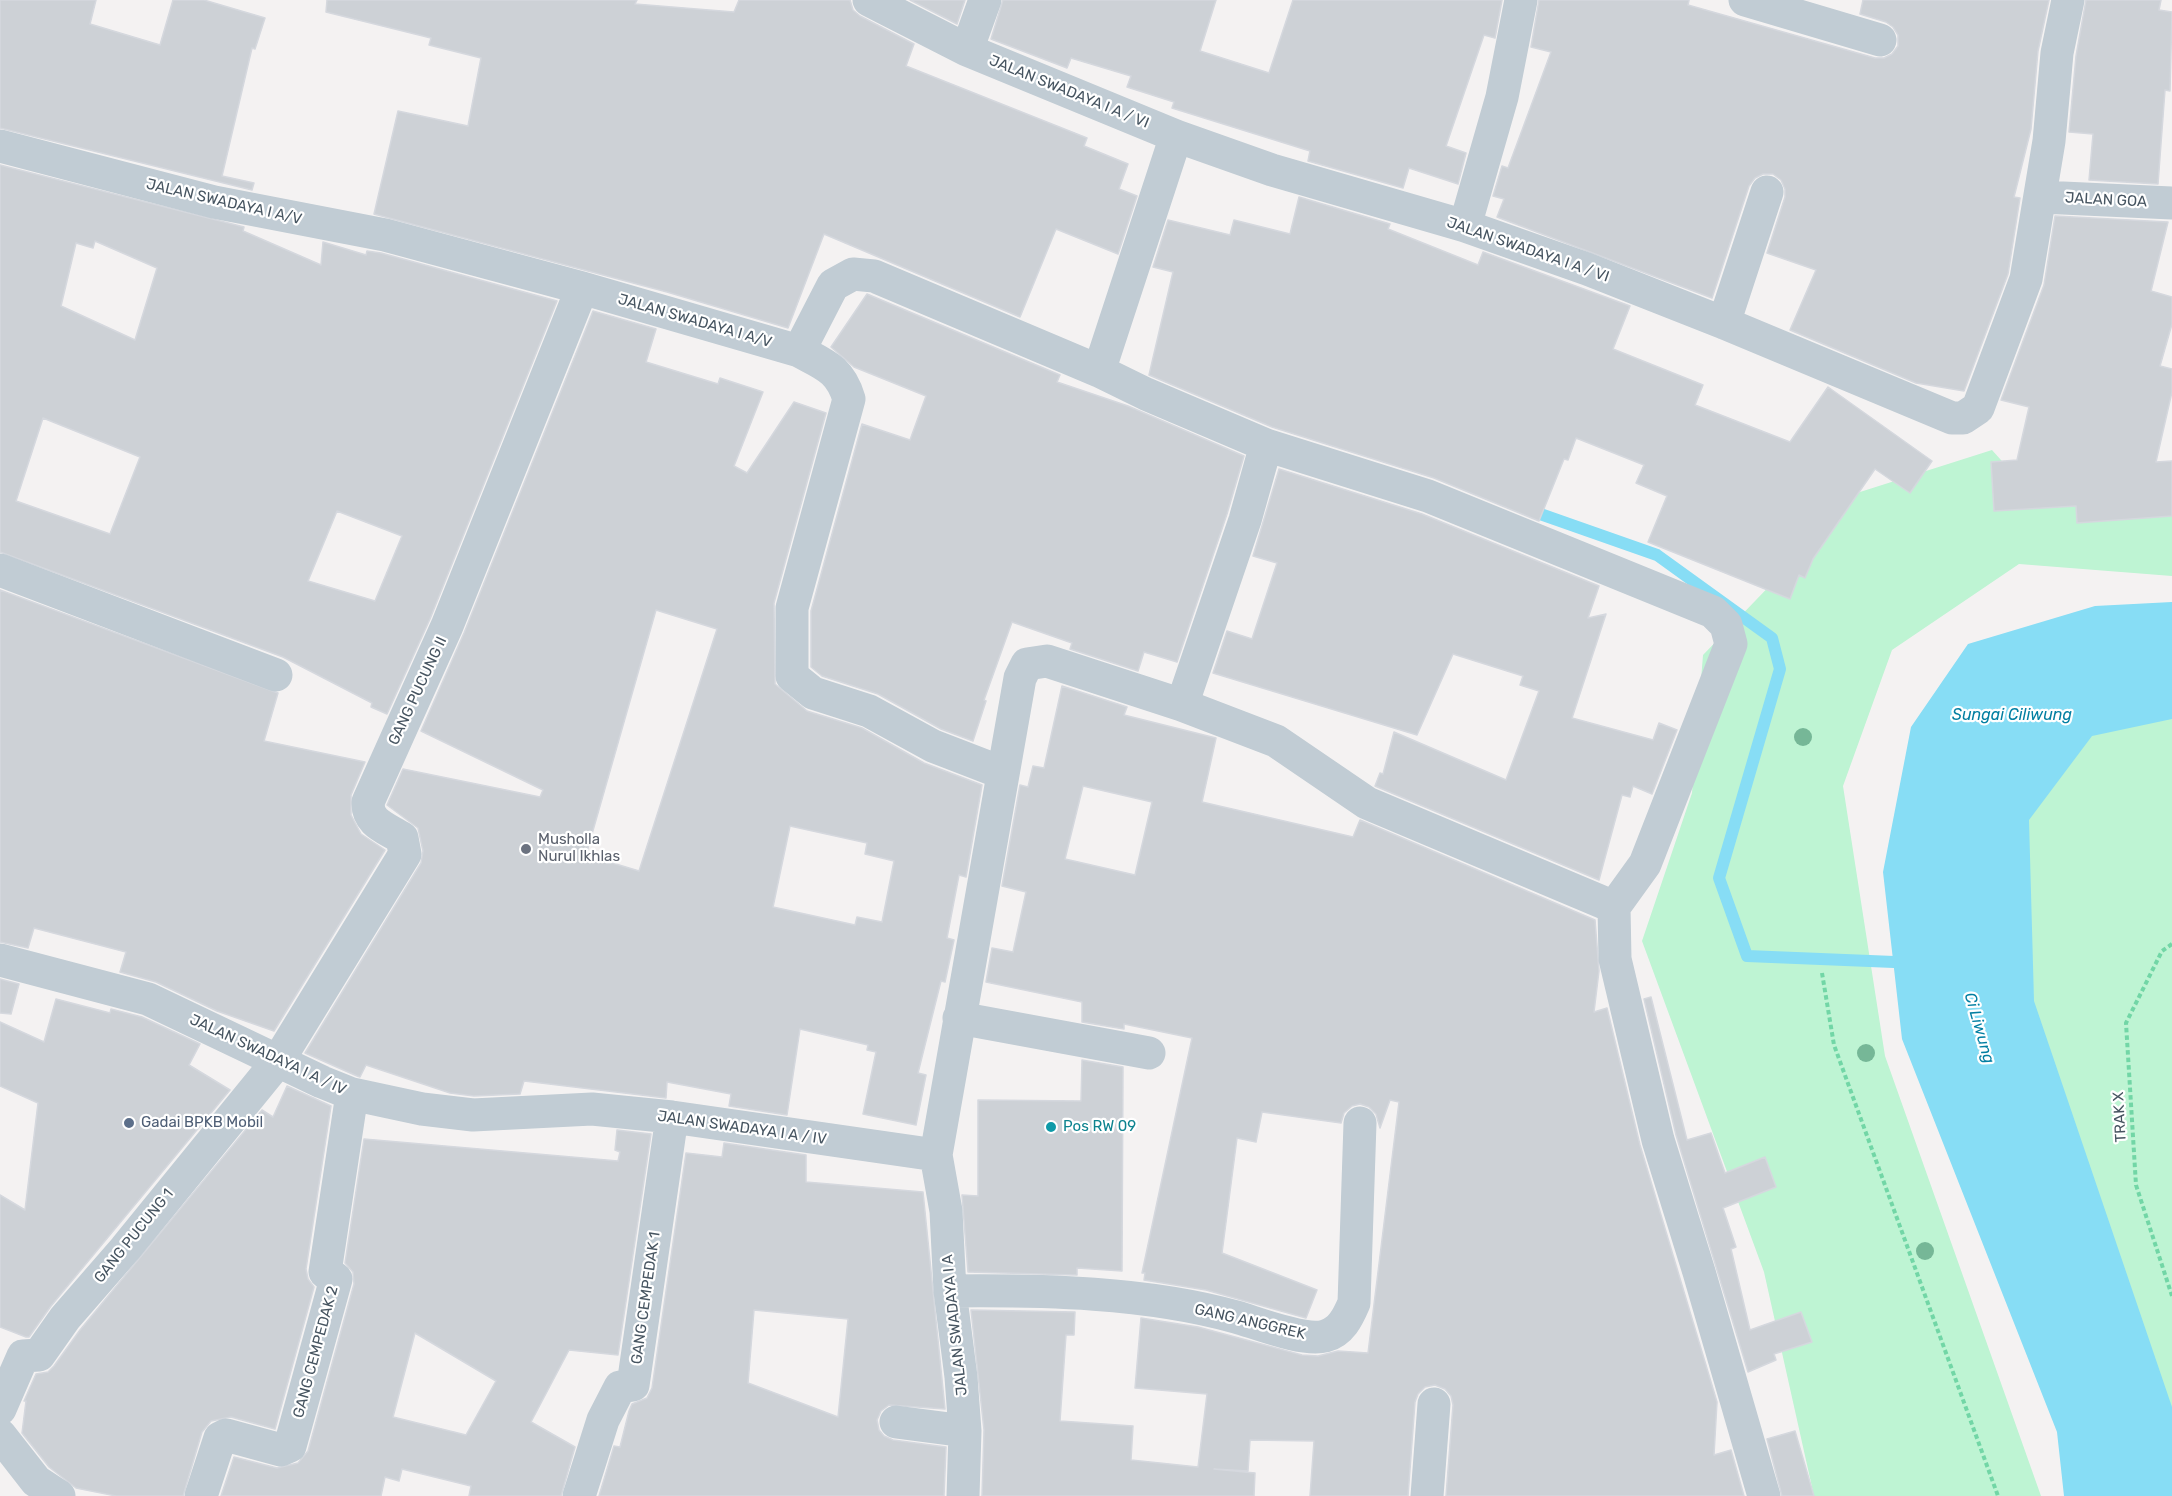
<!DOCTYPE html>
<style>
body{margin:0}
canvas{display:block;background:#f4f2f2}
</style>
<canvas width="2172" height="1496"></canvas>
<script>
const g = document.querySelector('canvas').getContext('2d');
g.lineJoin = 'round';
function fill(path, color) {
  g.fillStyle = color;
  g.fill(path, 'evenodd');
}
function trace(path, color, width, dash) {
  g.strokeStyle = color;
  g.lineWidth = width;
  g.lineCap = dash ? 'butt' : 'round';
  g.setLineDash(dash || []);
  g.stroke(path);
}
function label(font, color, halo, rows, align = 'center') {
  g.font = font + ' Rubik,sans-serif';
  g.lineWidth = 4.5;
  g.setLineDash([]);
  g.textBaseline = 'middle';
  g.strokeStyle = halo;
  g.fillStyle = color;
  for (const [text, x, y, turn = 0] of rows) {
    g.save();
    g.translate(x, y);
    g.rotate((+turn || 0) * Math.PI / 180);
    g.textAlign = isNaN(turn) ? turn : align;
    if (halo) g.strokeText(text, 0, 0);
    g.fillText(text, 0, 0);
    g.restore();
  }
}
fill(new Path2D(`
 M1992 450 2026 488 2172 476V576L2019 564 1892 650 1843 786 1885 1056 2041 1496H1814L1764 1272 1642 941 1692 793 1703 655 1860 492Z
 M2172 687V1421L2009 996 2026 747Z`), '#bef4d3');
fill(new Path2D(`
 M2172 602V719L2092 736 2029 820 2034 1001 2172 1407V1496H2064L2057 1432 1902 1039 1883 872 1911 727 1968 644 2095 606Z`), '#87ddf5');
trace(new Path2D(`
 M1526 509 1657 555 1772 638 1780 669 1719 878 1747 956 1894 962`), '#87ddf5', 12);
const building = new Path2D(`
 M0 0H96L90 24 160 45 173 0H204L265 18 255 49 252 48 222 176 254 183 252 190 0 128Z
 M327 0H637L635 4 734 12 739 0H850L853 10 860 16 914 44 906 66 1087 138 1084 146 1128 164 1119 189 1137 196 1118 254 1056 229 1020 317 824 234 788 328 667 292 374 214 398 111 468 126 481 58 429 45 431 38 326 12Z
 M910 0H965L957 24Z
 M1003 0H1216L1200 51 1269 73 1293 0H1502L1495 38 1484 35 1446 146 1466 153 1458 184 1409 168 1403 188 1308 161 1310 151 1172 108 1174 102 1127 87 1131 76 1071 58 1067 68 991 39Z
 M1539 0H1689L1688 5 1875 58H1884L1892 54 1898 46V35L1893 27 1886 22 1860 14 1863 0H2049L2038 51 2031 129 2014 197 2020 198 2008 274 1964 391 1916 383 1790 330 1816 270 1767 253 1785 197V189L1781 180 1773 174H1763L1755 178 1749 186 1712 298 1497 217 1504 199 1493 196 1502 166 1508 168 1551 52 1531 47Z
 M2086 0H2161L2159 10 2172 12 2170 91 2165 90 2158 184 2089 180 2093 134 2069 132 2076 56Z
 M0 165 244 227 243 231 321 265 323 242 366 255 367 251 381 253 557 301 430 619 387 714 371 707 372 703 283 657 0 552ZM95 241 157 268 135 340 61 306 76 243 93 248ZM43 418 140 457 110 534 16 501ZM337 511 402 536 375 601 308 581Z
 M1299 197 1390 224 1388 229 1478 265 1483 252 1630 306 1613 349 1703 385 1695 405 1790 442 1828 387 1932 461 1910 493 1875 469 1813 559 1805 578 1799 575 1790 599 1648 542 1667 496 1636 483 1644 465 1576 438 1568 460 1564 459 1539 521 1434 478 1272 427 1149 375 1173 272 1153 267 1168 220 1230 235 1234 220 1290 234Z
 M2055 216 2168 222 2151 291 2172 297V324L2160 366 2172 369V392L2156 462 2172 461V516L2077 523 2076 506 1994 511 1991 462 2017 460 2029 407 2001 400 2044 285Z
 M867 294 1060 375 1057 382 1128 406 1244 456 1227 514 1177 662 1144 652 1138 671 1070 649 1072 643 1012 622 984 700 986 701 973 741 941 729 878 694 822 676 811 667V611L862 424 910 440 926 396 854 367 831 347Z
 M593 311 656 329 646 362 718 384 720 378 763 392 734 466 747 473 794 402 826 413 774 603 775 684 807 711 862 728 924 763 982 785 966 877 959 875 947 938 954 940 945 982 941 981 918 1073 926 1075 916 1125 863 1114 876 1052 867 1050 868 1045 800 1029 787 1115 729 1106 731 1094 667 1082 666 1098 524 1081 520 1094 474 1096 450 1093 366 1065 360 1077 357 1076 305 1053 421 863 423 851 418 828 387 805 403 769 540 797 543 790 421 731 464 633ZM656 610 717 629 639 871 586 855ZM790 826 867 843 865 854 894 861 882 922 857 917 855 925 773 907Z
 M1279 469 1422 514 1599 586 1588 618 1606 614 1572 718 1653 740 1659 723 1677 730 1652 794 1633 786 1630 797 1622 795 1599 880 1375 786 1380 773 1383 774 1394 732 1506 780 1539 691 1520 685 1523 676 1453 654 1417 735 1213 673 1227 631 1252 639 1277 563 1253 556Z
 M0 590 278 693 264 741 365 762 351 795V815L361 834 385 850 274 1031 217 1011 156 982 120 972 126 952 34 928 28 948 0 942Z
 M1062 686 1127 707 1124 715 1216 738 1202 802 1353 837 1360 820 1595 920 1599 971 1594 1012 1607 1008 1640 1145 1717 1402 1714 1455 1731 1450 1744 1496H1446L1453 1405 1451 1396 1445 1389 1435 1385 1425 1387 1418 1394 1415 1402 1408 1496H1310L1314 1441 1250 1440 1248 1471 1214 1469 1255 1473 1254 1496H982L984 1430 971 1310 1075 1312 1074 1335H1066L1060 1421 1133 1426 1131 1460 1198 1467 1207 1394 1135 1388 1141 1318 1198 1327 1302 1355 1318 1356 1338 1351 1368 1353 1399 1102 1390 1100 1380 1128 1376 1114 1369 1107 1360 1104 1352 1106 1344 1113 1341 1123 1262 1112 1256 1142 1237 1138 1222 1253 1317 1290 1306 1318 1206 1290 1144 1280 1145 1273H1142L1192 1038 1124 1024V1029L1082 1022V1002L986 982 992 948 1013 952 1026 892 1002 886 1020 785 1028 787 1033 766 1044 768ZM1083 786 1152 802 1135 875 1065 859Z
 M0 979 19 984 11 1014 0 1013Z
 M1651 997 1687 1140 1711 1133 1725 1173 1765 1157 1776 1187 1723 1208 1736 1247 1731 1249 1750 1330 1801 1312 1812 1342 1774 1354 1776 1360 1748 1372 1676 1135 1644 999Z
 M56 999 110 1013 111 1009 142 1017 200 1044 189 1065 230 1090 51 1306 29 1337H26L0 1327V1195L25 1210 38 1103 0 1086V1022L44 1042Z
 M1082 1060 1123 1067 1122 1271 1077 1268V1275L968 1272 962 1195 978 1196V1100L1081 1101Z
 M287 1086 331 1106 306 1269 308 1279 314 1287 275 1429 231 1417 211 1421 202 1432 183 1496H116L76 1488 49 1467 22 1433 26 1401H24L36 1374 48 1372 54 1366 80 1330 262 1110 273 1117Z
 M617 1130 651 1134 618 1355 569 1350 531 1422 575 1447 561 1496H469L471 1486 402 1469 399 1481 385 1477 381 1496H221L234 1457 277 1468 298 1463 308 1451 354 1284 353 1272 345 1263 364 1139 618 1161 620 1152 615 1150ZM415 1333 496 1381 466 1435 393 1417Z
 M724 1143 806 1155V1182L923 1192 945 1409 889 1405 881 1411 877 1420 879 1430 884 1436 893 1440 946 1447 944 1496H599L614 1446 620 1447 629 1411 632 1404 647 1398 652 1388 686 1153 722 1157ZM754 1310 848 1319 838 1417 748 1383Z
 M1795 1431 1814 1496H1782L1767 1439Z`);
fill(building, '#cdd1d6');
trace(building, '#d5d8de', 1.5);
trace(new Path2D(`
 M2172 944 2162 951 2126 1023 2136 1185 2172 1296
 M1822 973 1834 1045 1998 1496`), '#72d6a6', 4, [4.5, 3]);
trace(new Path2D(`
 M869 0 967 50 1176 136 1272 170 1465 226 1587 269 1724 323 1952 418H1963L1978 408 2026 279 2049 141 2057 53 2068 0
 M1745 0 1880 40
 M967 50 985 0
 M0 146 214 202 385 235 582 288 799 351 833 285 853 274 874 276 1099 371 1176 136
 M2041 197 2172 203
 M1465 226 1502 97 1521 0
 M1724 323 1767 192
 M799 351C825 365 840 369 849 399L792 608V676L813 693 869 711 933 746 1003 773
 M1266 445 1428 496 1713 612 1726 625 1731 644 1645 864 1614 907 1615 959 1658 1140 1699 1272 1764 1496
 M0 570 276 675
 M1182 705 1276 741 1367 803 1614 907
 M0 960 148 999 322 1082 352 1094 422 1109 473 1115 592 1109 672 1117 936 1155
 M959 1018 1149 1053
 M950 1291C1043 1290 1146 1292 1236 1317 1257 1323 1304 1342 1325 1336 1341 1332 1348 1317 1354 1303L1360 1123
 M0 1409 23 1356 39 1355 65 1318 125 1249 278 1061 405 854 402 838C386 828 367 823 368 802L447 626 582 288
 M896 1422 965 1431
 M0 1435 36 1481 59 1496
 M201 1496 220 1438 226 1435 281 1450 290 1446 336 1279 325 1272 352 1094
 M579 1496 603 1420 620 1387 633 1385 672 1117
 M963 1496 965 1431 961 1377 950 1291 946 1211 936 1155 1020 678 1027 664 1047 661 1182 705 1245 520 1266 445 1146 394 1099 371
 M1427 1496 1434 1404`), '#c1ccd4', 33);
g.fillStyle = '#76b797';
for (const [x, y] of [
 [1803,737],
 [1866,1053],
 [1925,1251]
]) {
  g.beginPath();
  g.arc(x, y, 9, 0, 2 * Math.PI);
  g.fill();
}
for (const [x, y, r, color] of [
 [526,849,6,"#6b7280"],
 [129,1123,6,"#5c6f8a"],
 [1051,1127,6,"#0f9aa8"]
]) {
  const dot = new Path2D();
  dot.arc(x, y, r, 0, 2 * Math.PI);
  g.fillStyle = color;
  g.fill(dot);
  trace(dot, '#fff', 2);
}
label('15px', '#475561', '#fff', [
 ["JALAN SWADAYA I A / VI",1069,92,22],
 ["JALAN GOA",2106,200,3],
 ["JALAN SWADAYA I A/V",224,202,13],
 ["JALAN SWADAYA I A / VI",1528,250,19],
 ["JALAN SWADAYA I A/V",695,321,16],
 ["GANG PUCUNG II",418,691,-65],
 ["JALAN SWADAYA I A / IV",268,1055,25],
 ["TRAK X",2120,1117,-93],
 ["JALAN SWADAYA I A / IV",742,1128,8],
 ["GANG PUCUNG 1",134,1236,-51],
 ["GANG CEMPEDAK 1",646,1298,-82],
 ["GANG ANGGREK",1250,1322,13],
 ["JALAN SWADAYA I A",955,1325,-96],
 ["GANG CEMPEDAK 2",316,1352,-75]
]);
label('15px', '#5b616d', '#fff', [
 ["Musholla",538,840],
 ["Nurul Ikhlas",538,857]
], 'left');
label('15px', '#4e5e75', '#fff', [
 ["Gadai BPKB Mobil",141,1123]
], 'left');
label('15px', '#0d838f', '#fff', [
 ["Pos RW 09",1063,1127]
], 'left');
label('italic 16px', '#037fa2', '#fff', [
 ["Sungai Ciliwung",2012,715],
 ["Ci Liwung",1979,1028,74]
]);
</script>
